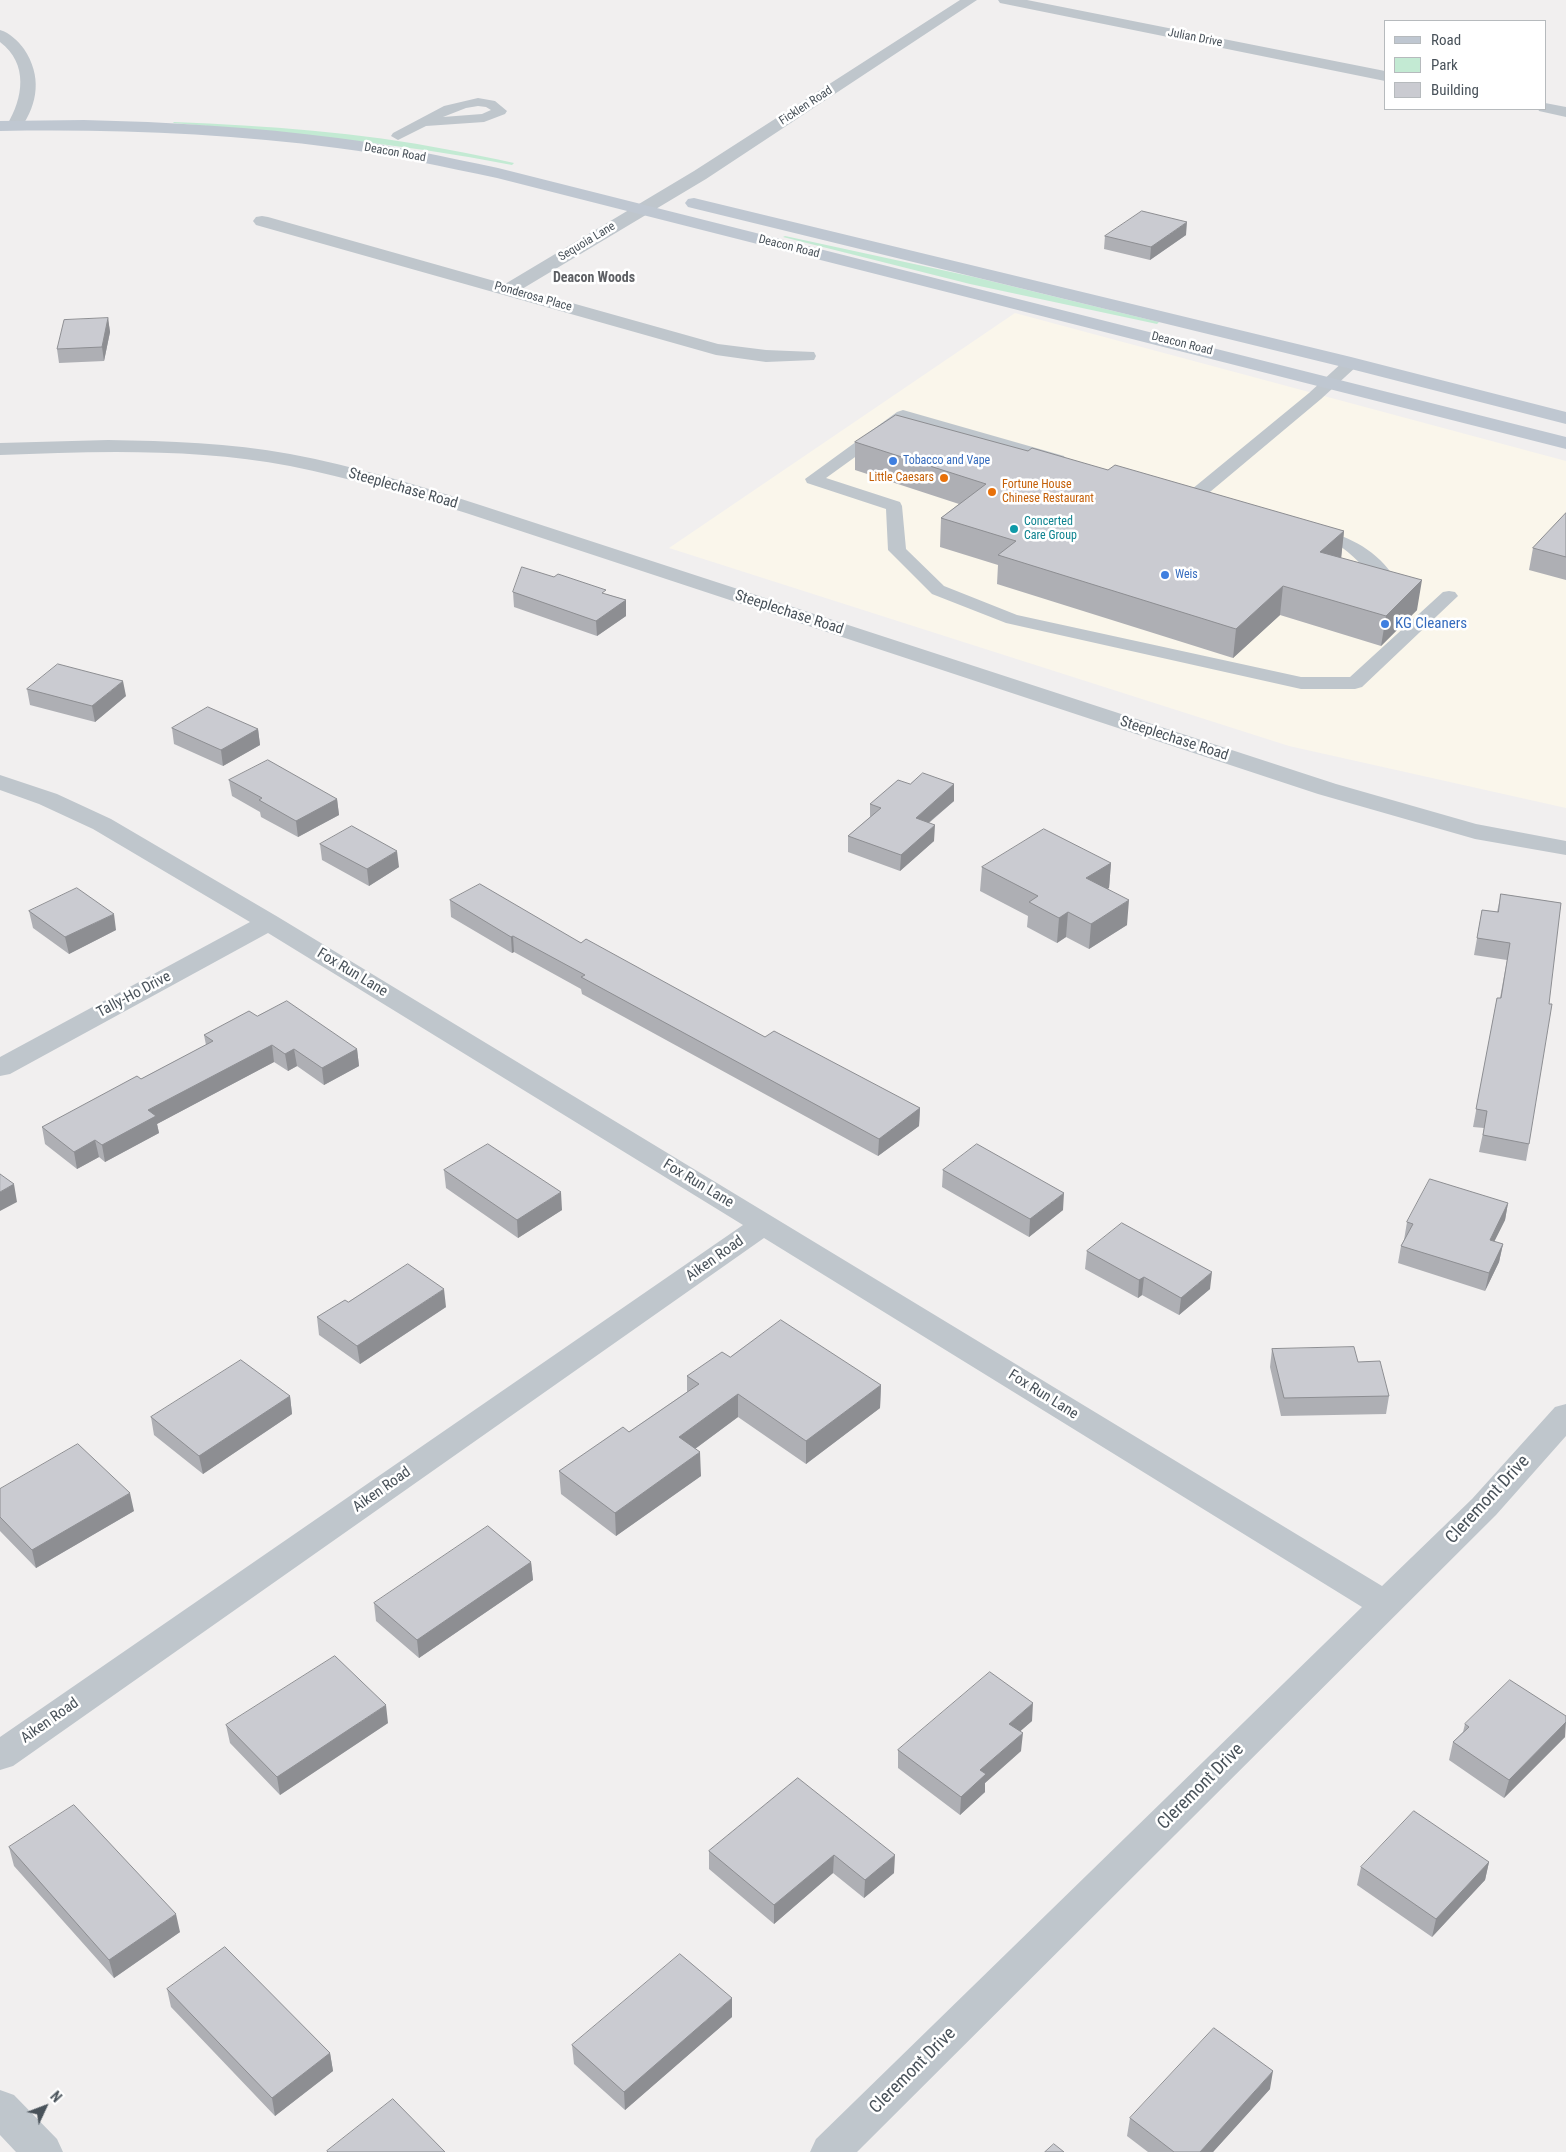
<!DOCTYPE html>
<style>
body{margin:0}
#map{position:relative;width:1566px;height:2152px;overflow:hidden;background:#f1efef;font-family:"Roboto Condensed",sans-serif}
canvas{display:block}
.legend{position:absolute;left:1384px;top:20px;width:162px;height:90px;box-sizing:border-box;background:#fff;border:1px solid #b6babd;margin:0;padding:6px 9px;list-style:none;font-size:15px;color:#49525a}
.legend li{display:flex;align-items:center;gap:10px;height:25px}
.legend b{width:25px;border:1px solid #b6babd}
.north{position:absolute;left:20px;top:2082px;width:50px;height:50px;-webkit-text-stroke:4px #fff;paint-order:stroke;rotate:47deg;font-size:14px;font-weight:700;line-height:20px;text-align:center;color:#49525a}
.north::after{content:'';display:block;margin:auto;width:18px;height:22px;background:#49525a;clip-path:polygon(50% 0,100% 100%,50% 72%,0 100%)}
</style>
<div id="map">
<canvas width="1566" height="2152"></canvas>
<ul class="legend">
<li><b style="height:6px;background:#bfc7d1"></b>Road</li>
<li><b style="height:14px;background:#c3ead3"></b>Park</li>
<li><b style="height:14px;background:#cacbd1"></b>Building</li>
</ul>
<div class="north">N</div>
</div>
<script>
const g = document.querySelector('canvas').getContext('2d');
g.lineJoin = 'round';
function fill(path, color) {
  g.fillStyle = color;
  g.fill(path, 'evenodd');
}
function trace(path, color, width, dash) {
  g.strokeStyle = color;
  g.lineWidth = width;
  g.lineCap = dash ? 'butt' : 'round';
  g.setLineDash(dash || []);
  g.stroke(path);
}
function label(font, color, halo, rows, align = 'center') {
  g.font = font + ' "Roboto Condensed",sans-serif';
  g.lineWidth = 5;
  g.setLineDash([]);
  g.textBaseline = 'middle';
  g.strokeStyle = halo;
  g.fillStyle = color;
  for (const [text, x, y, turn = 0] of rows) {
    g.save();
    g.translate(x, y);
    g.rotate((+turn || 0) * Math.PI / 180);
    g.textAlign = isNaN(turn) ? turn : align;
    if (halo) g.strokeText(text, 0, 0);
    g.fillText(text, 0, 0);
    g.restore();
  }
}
fill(new Path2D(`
 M1015 313 1566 461V808L1289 746 669 548Z`), '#faf6eb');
fill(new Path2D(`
 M174 122C267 126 359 132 450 150 471 154 493 158 514 163L512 165C400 143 287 133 173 123Z
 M785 236 974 277 1159 322 1157 324 970 284 783 237Z`), '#c3ead3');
fill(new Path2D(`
 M478 98 495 101 507 111 505 114 484 122 426 126 398 140 391 136 393 133 444 106ZM478 106 486 107 491 110 482 114 443 117 466 108Z
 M1351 358 1357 360 1359 363 1357 366 1321 399 1198 502H1186L1184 498 1186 494 1309 393 1345 360Z
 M903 410 1064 456 1066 460 1064 464 1058 465 905 421 826 478 900 502 902 506 906 549 944 586 1017 615 1301 677H1350L1443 592 1449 591 1455 592 1458 596 1362 687 1355 689H1301L1006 623 932 594 888 550 886 509 807 483 805 479 897 412Z
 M1315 528C1345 535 1373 547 1392 574L1389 578C1372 582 1355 554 1339 546 1330 541 1318 540 1309 537L1306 533 1309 529Z`), '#bfc6cc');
fill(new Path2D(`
 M960 0H977L706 179 522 289 718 344 766 350 814 352 816 356 814 360 766 362 716 355 256 225 253 221 256 217 262 216 268 217 505 284 694 171Z
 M998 0H1027L1385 71V81L1005 4 1000 3Z
 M1545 103 1566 107V117L1539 111 1538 109H1545Z
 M108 440C169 441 230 443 290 454 354 466 418 485 480 505L1336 784 1476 824 1566 841V855L1475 839 1318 794 466 513C408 495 350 478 290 466 195 448 97 451 0 455V443Z
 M0 775 57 794 111 819 278 917 1382 1586 1472 1499 1555 1407 1566 1404V1436L1496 1515 857 2152H810L816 2139 1362 1607 764 1238 13 1766 0 1770V1737L743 1225 268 933 10 1074 0 1076V1057L250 922 93 829 39 804 0 790Z
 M0 2090 14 2095 57 2139 63 2152H16L0 2135Z`), '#bfc6cc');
fill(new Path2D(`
 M0 30C10 33 18 41 24 49 42 76 38 103 21 128H9L7 125C23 98 29 64 0 42Z`), '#bfc6cc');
fill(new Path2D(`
 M84 120C169 122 254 127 338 138 392 145 445 157 498 168L1566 437V449L497 178C444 167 391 155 337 148 225 133 113 129 0 131V121Z
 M694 198 1351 357 1566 412V424L1347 368 688 207 685 203 688 199Z`), '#bfc7d1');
fill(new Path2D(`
 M1186 235 1150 260 1104 249 1105 236Z
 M108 318 110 332 104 361 59 363 57 349Z
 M855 442 1028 451 1108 470 1344 531 1341 558 1417 610 1381 646 1280 615 1233 658 997 584 998 565 940 547 941 518 959 504 855 470Z
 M1566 513V580L1529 570 1533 548Z
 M513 592 606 594 626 600V616L597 636 514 607Z
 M27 689 126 696 95 722 30 705Z
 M172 728 258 729 260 745 223 766 174 744Z
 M229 780 337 799 339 815 298 837 261 817 260 812 232 796Z
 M910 784H954V801L929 823 934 841 900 871 848 852V836L870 817V804Z
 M320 844 399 867 369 886 322 860Z
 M1111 863 1109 888 1107 889 1127 925 1089 949 1066 937 1057 943 1027 927 1028 916 980 891 982 867Z
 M1501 894 1561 903 1529 1144 1526 1161 1479 1152 1484 1128 1473 1127 1497 998H1500L1507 960 1474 955 1482 910 1497 912Z
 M450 900 581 943 765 1037 920 1108 919 1126 878 1156 582 994 581 989 514 952 512 953 451 917Z
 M29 911 116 930 69 954 33 928Z
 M257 1016 357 1049 359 1066 324 1085 297 1066 288 1071 274 1062 157 1124 159 1133 105 1162 99 1157 77 1169 45 1144 42 1127 141 1079 206 1045 204 1035Z
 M444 1170 562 1210 518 1238 446 1188Z
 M943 1170 1063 1210 1029 1237 942 1187Z
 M1508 1203 1505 1220 1494 1242 1503 1244 1499 1262 1485 1291 1398 1263 1401 1246 1404 1240 1407 1222Z
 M1087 1251 1210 1289 1179 1315 1142 1295 1138 1298 1085 1269Z
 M348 1302 446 1307 360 1364 319 1335 317 1317Z
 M1272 1349 1358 1362 1389 1396 1386 1414 1281 1416 1270 1367Z
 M730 1357 881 1385 880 1408 806 1464 738 1417 695 1449 701 1476 616 1536 561 1494 559 1471 629 1432 687 1392V1376Z
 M290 1396 292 1414 203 1474 154 1435 151 1417Z
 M0 1489 134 1511 36 1568 0 1531Z
 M531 1562 533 1580 419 1658 376 1621 374 1603Z
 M1032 1721 1020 1731 1021 1751 985 1783V1792L960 1815 898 1768V1750Z
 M388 1723 280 1795 230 1743 226 1725Z
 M1465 1724 1565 1737 1504 1798 1449 1760 1453 1742 1463 1732Z
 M798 1778 894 1873 864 1898 833 1873 774 1924 709 1869V1851Z
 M9 1847 180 1932 114 1978 14 1866Z
 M1489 1862 1485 1880 1432 1937 1357 1885 1361 1867Z
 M167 1989 330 2053 333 2071 275 2116 171 2007Z
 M732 2017 625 2110 574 2064 572 2045Z
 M1270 2089 1213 2152H1148L1127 2136 1130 2118Z`), '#aeafb4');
fill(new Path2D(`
 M1187 222 1186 235 1150 260 1151 247Z
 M108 318 110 332 104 361 102 347Z
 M1344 531 1341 559 1320 552Z
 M1422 580 1417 610 1381 646 1386 616Z
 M1283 586 1280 615 1233 658 1236 629Z
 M626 600V616L597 636 596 621Z
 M123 681 126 696 95 722 92 706Z
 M258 729 260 745 223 766 221 750Z
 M954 784V801L915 834 916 818Z
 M337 799 339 815 298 837 296 821Z
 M935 825 934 841 900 871 901 855Z
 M397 851 399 867 369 886 367 869Z
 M1111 863 1109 888 1084 903 1086 878Z
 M1129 900 1127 925 1089 949 1091 924Z
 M1068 912 1066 937 1057 943 1059 918Z
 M114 914 116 930 69 954 65 937Z
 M513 936 514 952 512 953 511 937Z
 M272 1045 274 1062 157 1124 159 1133 105 1162 102 1145 148 1110Z
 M294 1049 297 1066 288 1071 285 1054Z
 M357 1049 359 1066 324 1085 322 1068Z
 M920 1108 919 1126 878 1156 879 1139Z
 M95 1140 99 1157 77 1169 74 1152Z
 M14 1184 17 1202 0 1211V1192Z
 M561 1192 562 1210 518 1238 517 1220Z
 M1064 1193 1063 1210 1029 1237 1030 1219Z
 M1508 1203 1505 1220 1486 1258 1490 1240Z
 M1503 1244 1499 1262 1485 1291 1489 1273Z
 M1212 1272 1210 1289 1179 1315 1181 1298Z
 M1144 1277 1142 1295 1138 1298 1139 1280Z
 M444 1289 446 1307 360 1364 357 1346Z
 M881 1385 880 1408 806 1464V1441Z
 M738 1394V1417L680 1460 679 1437Z
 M290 1396 292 1414 203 1474 199 1456Z
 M700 1452 701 1476 616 1536 615 1513Z
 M130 1493 134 1511 36 1568 32 1550Z
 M531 1562 533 1580 419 1658 417 1640Z
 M1033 1703 1032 1721 1008 1742 1009 1724Z
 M386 1705 388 1723 280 1795 277 1777Z
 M1566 1722 1565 1737 1504 1798 1509 1780Z
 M1023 1733 1021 1751 985 1783V1792L960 1815 961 1797 980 1770Z
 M834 1855 833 1873 774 1924V1905Z
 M895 1855 894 1873 864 1898 865 1880Z
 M1489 1862 1485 1880 1432 1937 1436 1919Z
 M176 1914 180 1932 114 1978 109 1960Z
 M732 1998V2017L625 2110 624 2092Z
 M330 2053 333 2071 275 2116 272 2098Z
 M1273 2071 1270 2089 1213 2152H1200Z`), '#8d8e92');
const building = new Path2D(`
 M1142 211 1187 222 1151 247 1105 236Z
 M108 318 102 347 57 349 64 320Z
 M896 415 1028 451 1032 448 1108 470 1115 465 1344 531 1320 552 1422 580 1386 616 1283 586 1236 629 998 555 1016 541 941 518 986 484 855 442Z
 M1566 513V557L1533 548Z
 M522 567 554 577 558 574 606 590 602 593 626 600 596 621 513 592Z
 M58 664 123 681 92 706 27 689Z
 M208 707 258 729 221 750 172 728Z
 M268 760 337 799 296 821 259 800 262 798 229 780Z
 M923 773 954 784 916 818 935 825 901 855 848 836 881 808 870 804 898 780 910 784Z
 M352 826 397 851 367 869 320 844Z
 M1044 829 1111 863 1086 878 1129 900 1091 924 1068 912 1059 918 1029 902 1038 896 982 867Z
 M480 884 581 943 586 939 765 1037 774 1031 920 1108 879 1139 581 977 585 975 513 936 511 937 450 900Z
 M77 888 114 914 65 937 29 911Z
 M1501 894 1561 903 1549 1004H1552L1529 1144 1483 1135 1487 1111 1476 1109 1497 998H1501L1510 943 1477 938 1482 910 1498 912Z
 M287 1001 357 1049 322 1068 294 1049 285 1054 272 1045 148 1110 156 1116 102 1145 95 1140 74 1152 42 1127 137 1076 141 1079 213 1041 204 1035 249 1011 257 1016Z
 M488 1144 561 1192 517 1220 444 1170Z
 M977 1144 1064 1193 1030 1219 943 1170Z
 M0 1174 14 1184 0 1192Z
 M1430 1179 1508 1203 1490 1240 1503 1244 1489 1273 1401 1246 1413 1224 1407 1222Z
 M1122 1223 1212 1272 1181 1298 1144 1277 1139 1280 1087 1251Z
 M408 1264 444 1289 357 1346 317 1317 345 1300 348 1302Z
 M781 1320 881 1385 806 1441 738 1394 679 1437 700 1452 615 1513 559 1471 623 1427 629 1432 699 1384 687 1376 722 1352 730 1357Z
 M1354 1347 1358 1362 1380 1361 1389 1396 1284 1398 1272 1349Z
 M241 1360 290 1396 199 1456 151 1417Z
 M78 1444 130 1493 32 1550 0 1517V1489Z
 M488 1526 531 1562 417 1640 374 1603Z
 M335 1656 386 1705 277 1777 226 1725Z
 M990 1672 1033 1703 1009 1724 1023 1733 980 1770 986 1774 961 1797 898 1750Z
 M1510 1680 1566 1716V1722L1509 1780 1453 1742 1469 1727 1465 1724Z
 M798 1778 895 1855 865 1880 834 1855 774 1905 709 1851Z
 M74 1805 176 1914 109 1960 9 1847Z
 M1414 1811 1489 1862 1436 1919 1361 1867Z
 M225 1947 330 2053 272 2098 167 1989Z
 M680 1954 732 1998 624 2092 572 2045Z
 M1214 2028 1273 2071 1200 2152H1174L1130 2118Z
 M393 2099 445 2152H328L327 2151Z
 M1054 2144 1064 2152H1045Z`);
fill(building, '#cacbd1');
trace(building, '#8d8e92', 1);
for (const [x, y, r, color] of [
 [893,461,5,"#3f7fe0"],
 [944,478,5,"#e8710a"],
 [992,492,5,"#e8710a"],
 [1014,529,5,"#0f9aa8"],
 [1165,575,5,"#3f7fe0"],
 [1385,624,5,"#3f7fe0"]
]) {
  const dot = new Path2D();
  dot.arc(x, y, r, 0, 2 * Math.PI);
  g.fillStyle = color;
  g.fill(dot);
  trace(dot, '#fff', 2);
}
label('12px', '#49525a', '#fff', [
 ["Julian Drive",1195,38,11],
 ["Ficklen Road",806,106,-33],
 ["Deacon Road",395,153,10],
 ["Sequoia Lane",587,242,-31],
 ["Deacon Road",789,247,14],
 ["Ponderosa Place",533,297,16],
 ["Deacon Road",1182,344,14]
]);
label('12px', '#366cbe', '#fff', [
 ["Tobacco and Vape",903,461],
 ["Weis",1175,575]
], 'left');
label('12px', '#c56008', '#fff', [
 ["Little Caesars",934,478],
 ["Fortune House",1002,485,"left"],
 ["Chinese Restaurant",1002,499,"left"]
], 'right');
label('12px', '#0d838f', '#fff', [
 ["Concerted",1024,522],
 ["Care Group",1024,536]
], 'left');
label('bold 14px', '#5d5f63', '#fff', [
 ["Deacon Woods",594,278]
]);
label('15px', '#49525a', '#fff', [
 ["Steeplechase Road",403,489,16],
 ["Steeplechase Road",789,613,18],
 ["Steeplechase Road",1174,739,18],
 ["Fox Run Lane",352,973,31],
 ["Tally-Ho Drive",134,995,-28],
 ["Fox Run Lane",698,1184,31],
 ["Aiken Road",715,1259,-35],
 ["Fox Run Lane",1043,1395,32],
 ["Aiken Road",382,1490,-35],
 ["Aiken Road",50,1721,-35]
]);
label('15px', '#366cbe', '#fff', [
 ["KG Cleaners",1395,624]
], 'left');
label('18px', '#49525a', '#fff', [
 ["Cleremont Drive",1488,1500,-47],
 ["Cleremont Drive",1201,1787,-45],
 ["Cleremont Drive",913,2071,-45]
]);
</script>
